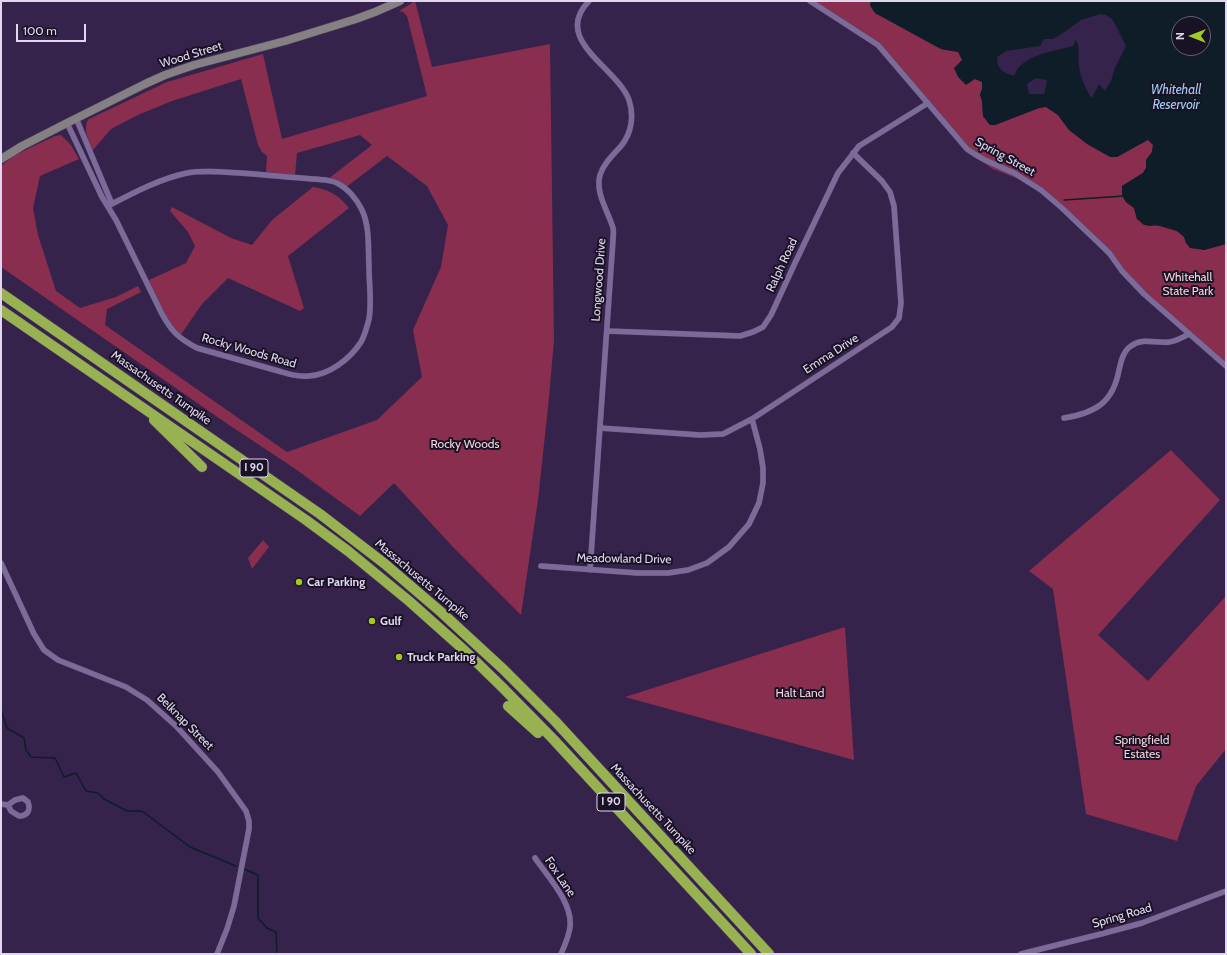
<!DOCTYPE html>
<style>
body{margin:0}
#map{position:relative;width:1227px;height:955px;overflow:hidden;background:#35234c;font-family:Cabin,sans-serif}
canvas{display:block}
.frame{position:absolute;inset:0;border:2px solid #e0d6f0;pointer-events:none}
.north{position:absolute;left:1171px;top:16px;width:40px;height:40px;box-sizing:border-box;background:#191224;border:1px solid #696076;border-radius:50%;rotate:270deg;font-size:11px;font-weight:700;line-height:16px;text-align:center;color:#e0d6f0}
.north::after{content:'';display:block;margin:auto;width:14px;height:18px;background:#a4c824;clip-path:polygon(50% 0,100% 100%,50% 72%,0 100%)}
.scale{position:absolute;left:16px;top:24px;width:70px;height:18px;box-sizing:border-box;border:2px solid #e0d6f0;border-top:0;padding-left:5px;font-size:12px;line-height:14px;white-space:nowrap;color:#e0d6f0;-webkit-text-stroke:3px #191224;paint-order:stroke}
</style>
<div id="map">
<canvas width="1227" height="955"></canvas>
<div class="frame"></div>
<div class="north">N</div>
<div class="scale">100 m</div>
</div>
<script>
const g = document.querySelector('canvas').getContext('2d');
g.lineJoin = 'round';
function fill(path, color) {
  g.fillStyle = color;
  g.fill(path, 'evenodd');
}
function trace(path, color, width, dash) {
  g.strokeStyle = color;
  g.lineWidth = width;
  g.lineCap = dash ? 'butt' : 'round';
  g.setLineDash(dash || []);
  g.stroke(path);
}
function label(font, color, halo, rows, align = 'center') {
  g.font = font + ' Cabin,sans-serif';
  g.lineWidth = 4;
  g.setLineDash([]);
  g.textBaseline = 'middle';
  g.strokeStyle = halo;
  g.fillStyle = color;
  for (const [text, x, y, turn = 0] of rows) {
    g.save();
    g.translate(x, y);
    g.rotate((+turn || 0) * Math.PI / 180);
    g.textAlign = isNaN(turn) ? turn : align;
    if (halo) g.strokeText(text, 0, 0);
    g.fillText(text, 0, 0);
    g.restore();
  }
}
fill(new Path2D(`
 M415 1 432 67 550 44 554 340 549 398 538 500 521 615 452 546 394 483 360 516 294 468 229 425 1 267V166L13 156 55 136 61 135 71 145 79 159 40 176 33 208 38 235 56 291 80 308 116 297 138 286 141 292 107 309 105 325 287 452 377 420 422 377 413 330 441 267 448 225 427 186 387 156 345 188 328 179 372 145 360 135 297 153 295 175 266 172 267 156 262 152 258 145 241 79 172 101 138 115 111 129 92 151C89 142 82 126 89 119L167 82 263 54 282 139 427 96 407 16 403 12 399 11Z
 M812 1H871L870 6 875 13 941 49 958 52 975 79 982 82V89L980 95 982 101 983 116 990 125H995L1039 108 1046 107 1058 115 1069 130 1117 157 1148 139 1153 145 1152 152 1146 160V168L1143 173 1122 186 1126 202 1134 208 1137 219 1150 226C1158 224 1179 229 1184 237 1185 239 1186 241 1186 243L1204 250 1226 244V365L1164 312 1062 206 1021 180 993 169 972 155 884 54 872 43Z
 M313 187C328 189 340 196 349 208L288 256 304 308 300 311 228 278 202 304 180 336 172 329 147 281 186 263 195 246 188 232 170 211 172 207 231 238 252 245 272 220Z
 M1171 450 1220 500 1098 635 1148 681 1226 596V749L1196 786 1177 841 1086 814 1053 589 1029 571Z
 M263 540 269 547 252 569 248 558Z
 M845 627 854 760 625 697Z`), '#892e4e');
fill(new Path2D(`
 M871 1H1226V244L1204 250 1190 248 1186 243 1184 237 1177 231 1156 225 1150 226 1144 225 1137 219 1134 208 1126 202 1122 196V186L1143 173 1146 168V160L1152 152 1153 145 1148 140 1117 157H1110L1087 144 1069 130 1058 115 1046 107 1039 108 995 125H990L983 116 982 101 980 95 982 89V82L975 79 966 85 958 77 954 68 962 60 958 52 941 49 875 13 870 5ZM1100 14 1106 15 1113 20 1126 46 1115 68 1111 81 1105 91 1099 84 1092 98 1090 96C1085 86 1080 77 1079 66 1077 55 1081 50 1076 40L1073 46C1056 51 1034 53 1020 66 1017 68 1016 73 1014 76 1003 72 997 70 997 57L1006 51 1040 46 1044 39H1053L1066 31 1081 20ZM1179 24H1203V48H1179ZM1036 78 1047 80 1046 86 1044 94H1029L1027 84Z`), '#0e1d28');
trace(new Path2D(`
 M1064 200 1124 196
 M1 710 7 728 24 738 26 750 31 757 55 758 64 777 76 773 86 791 98 793 104 799 127 811H142L190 847 236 866
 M244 869 258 875V918L267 928 276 932 277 954`), '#0e1d28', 1.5);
const street = new Path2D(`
 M589 1C551 40 617 67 629 100 634 115 632 133 621 146 613 155 604 163 600 175 595 193 608 211 613 228 614 232 613 236 613 240L590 570
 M810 1 878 45 967 149 976 155 985 160 1014 173 1041 190 1062 208 1103 247 1110 254 1122 271 1144 294 1226 366
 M76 118 112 204
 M67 123 102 197 116 220 161 312C171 331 178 338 197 348L282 372C291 375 299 377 309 376 329 375 350 359 361 342 365 335 367 327 369 319 372 302 369 284 369 267 368 249 370 227 362 210 357 199 347 188 337 183 334 181 329 181 326 180 297 178 268 175 240 173 222 172 205 170 187 173 159 179 133 193 108 206
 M607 331 740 336 753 332 763 327 771 315 795 263 838 173 859 146 928 103
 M1064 418C1095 413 1113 403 1119 370 1121 362 1123 351 1131 346 1142 337 1157 344 1169 342 1177 341 1183 337 1189 334
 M600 428 700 435 723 434 752 419 892 327 899 318 901 303 894 206 890 192 882 181 853 153
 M1 563 34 634 44 650 58 660 126 687 147 700 176 726 218 772 246 811 249 821V829L234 906 227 929 217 954
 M541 566 638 573H668L688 570 707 563 729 547 749 524 759 503 763 483V468L760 449 752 419
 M1 804 8 805 15 800 23 798 28 802C31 811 27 816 19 816L11 811 8 805
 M535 858C548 877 573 903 570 927 569 936 565 945 561 954
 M1021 954 1101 934 1142 923 1226 891`);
const secondary = new Path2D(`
 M1 159 22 146 67 123 145 84 165 75 194 65 285 41 356 19 375 12 400 1`);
const highway = new Path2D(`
 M1 293 320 514 385 564 441 612 503 669 555 721 769 954
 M1 310 306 520 348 551 409 601 464 650 502 687 554 740 751 954
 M154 420 202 467
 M508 706 538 733`);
trace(street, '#503f63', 6);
trace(secondary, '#503f63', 9);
trace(highway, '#503f63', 11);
trace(street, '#7c6a98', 5.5);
trace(secondary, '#848083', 8);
trace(highway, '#98b252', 10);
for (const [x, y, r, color] of [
 [299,582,4,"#a4c824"],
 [372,621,4,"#a4c824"],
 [399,657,4,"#a4c824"]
]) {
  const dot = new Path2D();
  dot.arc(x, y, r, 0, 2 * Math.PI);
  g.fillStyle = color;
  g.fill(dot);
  trace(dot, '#191224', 1.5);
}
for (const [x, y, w] of [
 [254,468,28],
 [611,802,28]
]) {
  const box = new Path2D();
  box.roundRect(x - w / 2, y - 9, w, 18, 3);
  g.fillStyle = '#191224';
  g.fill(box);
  trace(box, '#e0d6f0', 1);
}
label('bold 11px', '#e0d6f0', null, [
 ["I 90",254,468],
 ["I 90",611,802]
]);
label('12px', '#e0d6f0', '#191224', [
 ["Wood Street",191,55,-17],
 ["Spring Street",1005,157,29],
 ["Ralph Road",782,265,-65],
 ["Longwood Drive",599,280,-86],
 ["Rocky Woods Road",249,351,16],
 ["Emma Drive",831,354,-33],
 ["Massachusetts Turnpike",161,388,35],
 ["Meadowland Drive",624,559,1],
 ["Massachusetts Turnpike",422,580,40],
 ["Belknap Street",185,722,45],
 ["Massachusetts Turnpike",653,809,47],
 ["Fox Lane",560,877,56],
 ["Spring Road",1122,916,-16]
]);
label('12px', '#f3d4db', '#191224', [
 ["Whitehall",1188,277],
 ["State Park",1188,291],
 ["Rocky Woods",465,444],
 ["Halt Land",800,693],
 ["Springfield",1142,740],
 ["Estates",1142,754]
]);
label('bold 12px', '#e0d6f0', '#191224', [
 ["Car Parking",307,582],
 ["Gulf",380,621],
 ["Truck Parking",407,657]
], 'left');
label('italic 13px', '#a0cef3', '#191224', [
 ["Whitehall",1176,90],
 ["Reservoir",1176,105]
]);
</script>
